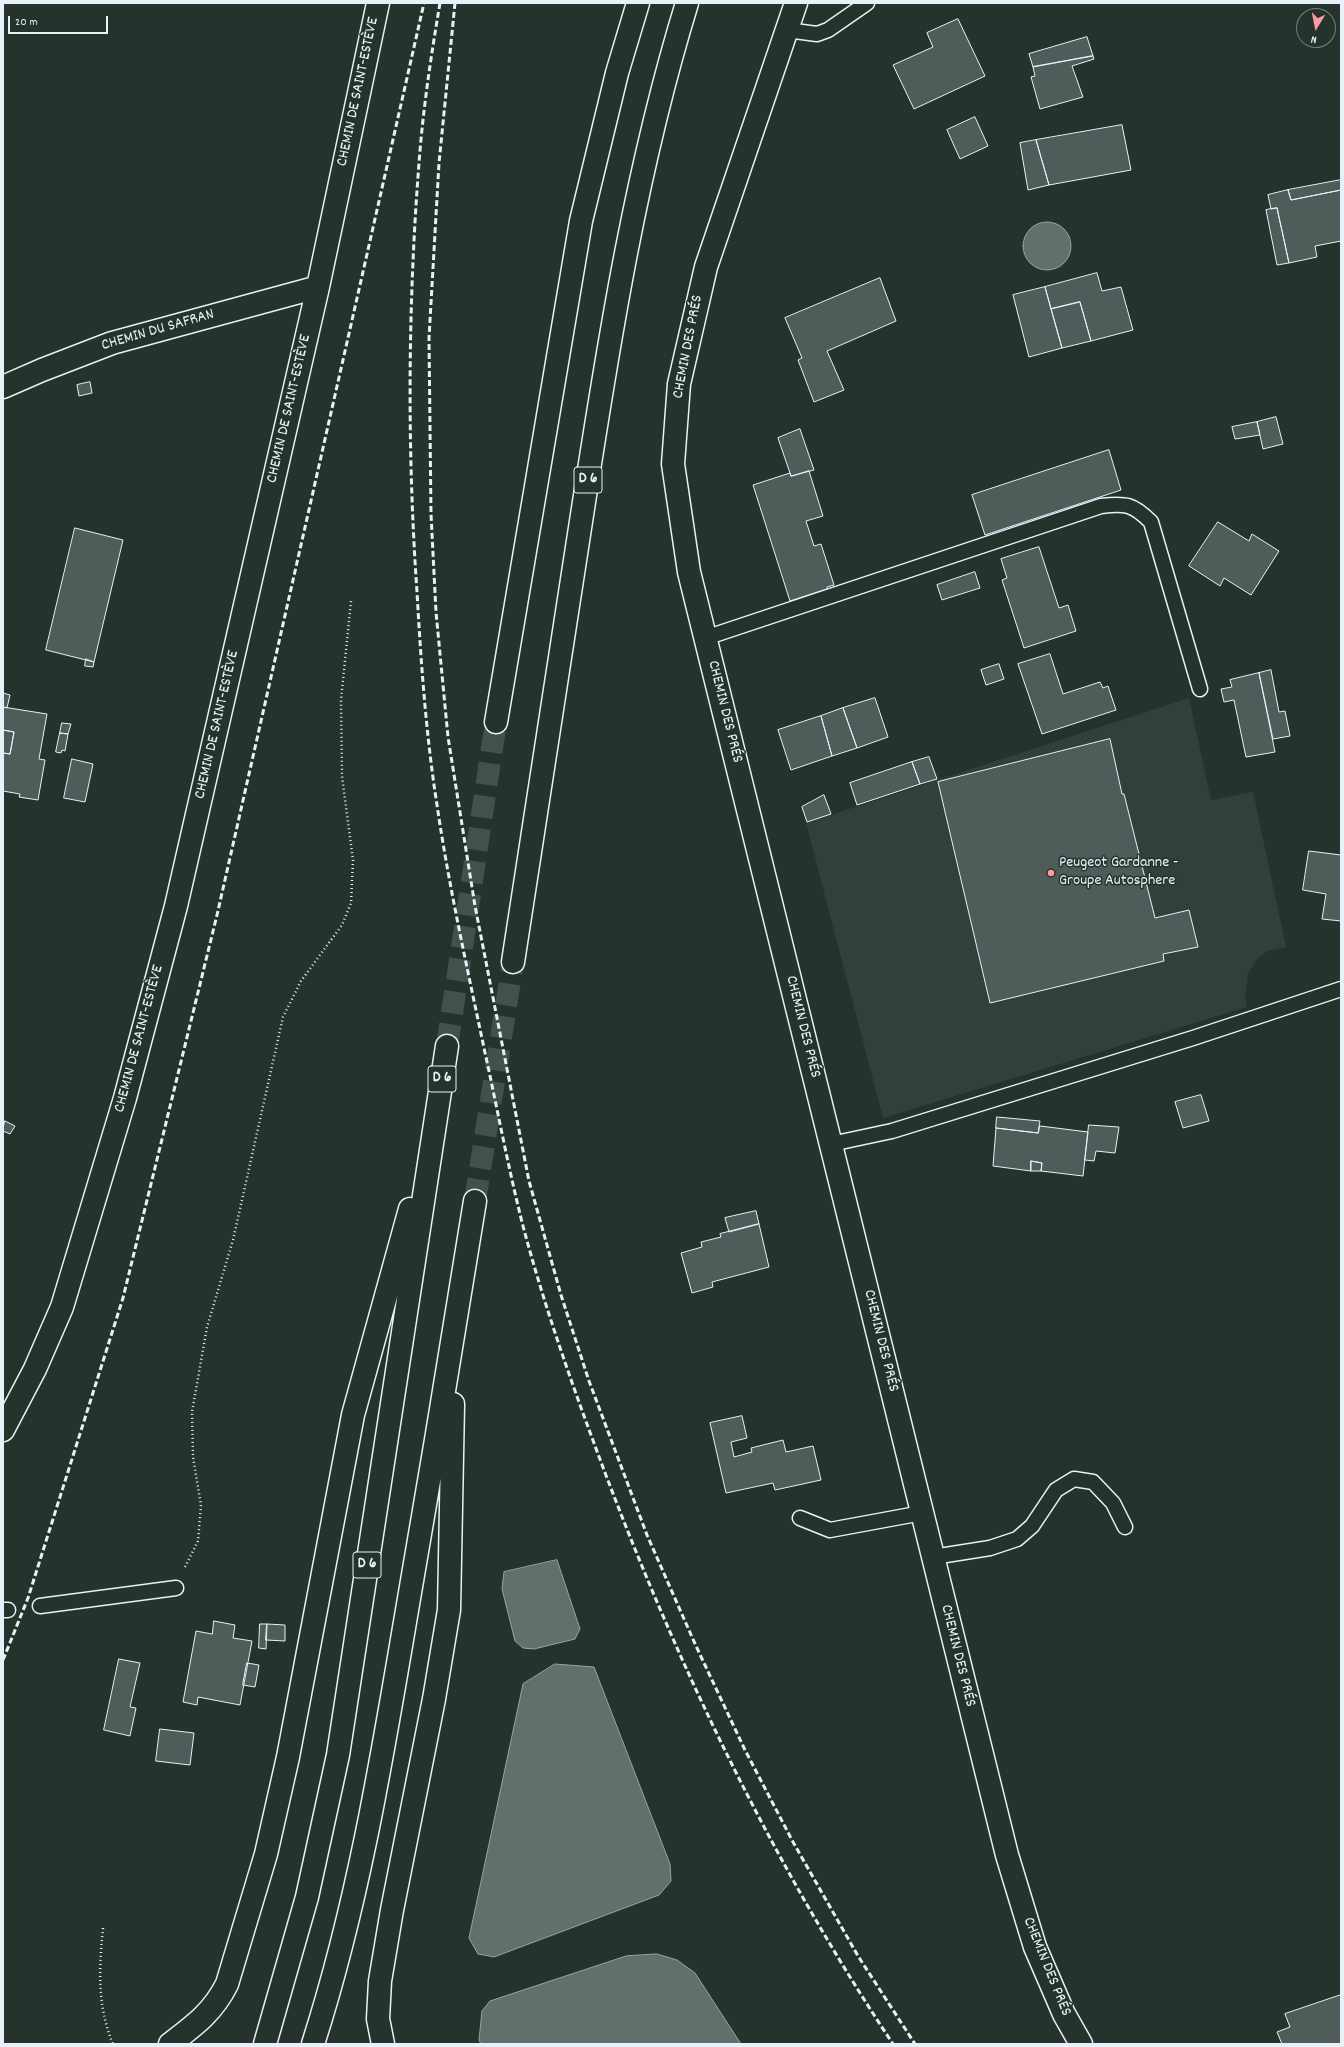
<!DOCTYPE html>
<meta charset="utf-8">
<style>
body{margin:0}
#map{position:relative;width:1344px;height:2047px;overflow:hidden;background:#26332d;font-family:Dekko,sans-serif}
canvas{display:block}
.frame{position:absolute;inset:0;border:4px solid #e8f1f8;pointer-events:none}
.north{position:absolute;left:1296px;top:8px;width:40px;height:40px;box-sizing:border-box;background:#26332d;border:1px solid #747f7e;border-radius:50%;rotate:190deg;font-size:11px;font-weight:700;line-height:16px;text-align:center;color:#e8f1f8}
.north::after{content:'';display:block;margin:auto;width:14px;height:18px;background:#ff9aa2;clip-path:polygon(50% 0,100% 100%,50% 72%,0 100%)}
.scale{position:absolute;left:8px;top:16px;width:100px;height:18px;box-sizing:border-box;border:2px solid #e8f1f8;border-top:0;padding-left:5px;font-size:12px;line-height:14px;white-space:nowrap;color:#e8f1f8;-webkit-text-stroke:3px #26332d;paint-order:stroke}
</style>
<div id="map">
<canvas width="1344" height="2047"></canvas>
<div class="frame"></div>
<div class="north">N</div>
<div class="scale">20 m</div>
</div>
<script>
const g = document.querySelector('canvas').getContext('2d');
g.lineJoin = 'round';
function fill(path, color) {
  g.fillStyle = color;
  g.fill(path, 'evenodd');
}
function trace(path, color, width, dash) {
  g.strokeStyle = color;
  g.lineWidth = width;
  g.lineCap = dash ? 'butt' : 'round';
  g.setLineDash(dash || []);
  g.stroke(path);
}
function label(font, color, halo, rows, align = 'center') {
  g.font = font + ' Dekko,sans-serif';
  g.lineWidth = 3;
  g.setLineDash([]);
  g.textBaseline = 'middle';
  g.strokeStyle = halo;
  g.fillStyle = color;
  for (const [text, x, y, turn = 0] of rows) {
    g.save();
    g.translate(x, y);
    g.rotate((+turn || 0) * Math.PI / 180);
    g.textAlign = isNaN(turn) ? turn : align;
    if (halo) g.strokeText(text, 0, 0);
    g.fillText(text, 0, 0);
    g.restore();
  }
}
fill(new Path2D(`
 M1189 698 1211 800 1253 792 1286 947 1267 951 1255 961 1248 974 1245 995 1247 1007 883 1118 806 823Z`), '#333f3a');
const water = new Path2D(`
 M1023 246a24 24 0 1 1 48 0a24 24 0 1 1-48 0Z
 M557 1560 580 1629 575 1639 534 1649 523 1648 515 1641 502 1589 504 1572Z
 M555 1664 594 1667 670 1864 671 1881 659 1895 494 1957 478 1954 469 1938 523 1684Z
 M657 1954 677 1960 695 1973 741 2044H481L479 2040 482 2011 490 2001 626 1956Z`);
fill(water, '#636f6d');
trace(water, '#98a3a5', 1);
const building = new Path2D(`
 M958 19 985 76 914 109 893 65 933 47 927 33Z
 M1087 37 1093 56 1033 67 1029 54Z
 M1093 56 1094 59 1072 66 1083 97 1040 109 1031 77 1035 76 1033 67Z
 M975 117 988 146 960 159 947 130Z
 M1122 125 1131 170 1049 185 1036 140Z
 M1036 140 1049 185 1028 190 1020 143Z
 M1341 180V190L1291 200 1288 190Z
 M1288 190 1291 200 1341 190V241L1315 246 1317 257 1289 263 1277 208 1271 209 1268 195Z
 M1277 208 1289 263 1277 265 1266 210Z
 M1097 273 1102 291 1121 287 1133 330 1091 341 1080 302 1051 309 1045 287Z
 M880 278 896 321 827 351 844 390 814 402 798 360 802 358 785 318Z
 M1045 287 1062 348 1029 357 1013 295Z
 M1080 302 1091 341 1062 348 1051 309Z
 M90 382 92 393 79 396 77 385Z
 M1276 417 1283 444 1263 449 1257 422Z
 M1257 422 1260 435 1235 439 1232 427Z
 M800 429 814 470 791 476 778 438Z
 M1109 450 1121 490 985 535 972 495Z
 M809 471 823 516 806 521 814 546 821 544 834 585 827 587V589L790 601 753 485 790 473 791 476Z
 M1218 522 1249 541 1252 534 1279 551 1251 595 1224 578 1220 586 1189 566Z
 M75 528 123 540 94 662 46 650Z
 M1039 547 1059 608 1068 605 1076 631 1024 648 1002 580 1007 578 1001 559Z
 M975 572 980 588 942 600 937 585Z
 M1050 654 1063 694 1100 682 1103 688 1108 686 1116 710 1042 734 1018 664Z
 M86 659 94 662 93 667 85 666Z
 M999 664 1004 679 986 685 981 670Z
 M1271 670 1279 712 1285 711 1290 736 1273 739 1259 673Z
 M1259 673 1275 752 1246 757 1234 700 1224 702 1221 689 1232 687 1230 680Z
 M3 693 10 695 7 708 3 707Z
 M875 698 888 737 857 748 843 708Z
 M3 707 47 714 39 759 45 760 38 800 19 797 20 794 3 791V753L10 754 14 732 3 730Z
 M843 708 857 748 832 756 821 716Z
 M821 716 832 756 791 770 778 730Z
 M62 723 71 724 68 734 60 733Z
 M3 730 14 732 10 754 3 753Z
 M60 733 68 734 65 751 62 750 61 753 56 752Z
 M1110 739 1122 794H1124L1155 918 1189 910 1198 947 1163 954 1164 961 990 1003 938 782Z
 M929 757 937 779 920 784 912 762Z
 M72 759 93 764 85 802 64 798Z
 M912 762 920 784 857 805 850 783Z
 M824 795 831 814 807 822 802 807Z
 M1309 851 1341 855V921L1322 919 1326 894 1303 890Z
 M1201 1095 1209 1121 1183 1128 1175 1102Z
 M997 1117 1040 1121 1038 1133 996 1128Z
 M5 1121 15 1126 10 1134 3 1131Z
 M1089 1125 1119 1127 1115 1153 1096 1151 1094 1161 1085 1160Z
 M1040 1126 1088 1132 1083 1176 1041 1171 1042 1163 1031 1161V1171L993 1166 996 1128 1038 1133Z
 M1031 1161 1042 1163 1041 1171H1031Z
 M756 1211 759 1224 729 1232 725 1218Z
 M759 1224 769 1267 712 1282 713 1287 692 1293 681 1253 702 1247 701 1242 721 1237 720 1234Z
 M742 1416 747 1438 731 1442 734 1457 752 1452 751 1448 783 1440 786 1452 813 1446 821 1480 775 1490 773 1483 726 1493 710 1423Z
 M214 1621 235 1625 233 1638 252 1641 240 1705 198 1697 197 1705 183 1702 196 1631 212 1634Z
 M260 1624H267L266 1649 259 1648Z
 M267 1624 285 1625V1641L266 1640Z
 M119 1659 140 1663 130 1707 136 1708 130 1736 104 1730Z
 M247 1663 259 1665 255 1687 243 1685Z
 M160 1729 194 1733 190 1765 156 1761Z
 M1341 1995V2044H1282L1277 2032 1290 2027 1285 2014Z`);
fill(building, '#505c59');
trace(building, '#e8f1f8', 1);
trace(new Path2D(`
 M447 1046 496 722
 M475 1201 513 962`), '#43504b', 22, [22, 11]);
const lane = new Path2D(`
 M787 30 817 34 828 30 867 3
 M705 638 1101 506C1126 503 1133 504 1151 522L1200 689
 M831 1144 892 1131 1193 1038 1341 989
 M800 1518 830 1530 922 1513
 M933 1557 990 1548 1017 1539 1032 1526 1056 1490 1074 1479 1093 1482 1113 1503 1125 1527
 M40 1606 176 1588
 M3 1610H8`);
const street = new Path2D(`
 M796 3 706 267 679 384 673 464 689 572 1007 1855 1035 1947 1064 2014 1081 2044
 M3 387 42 370 112 343 318 287
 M3 1430 35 1369 62 1307 125 1098 176 906 318 287 378 3`);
const highway = new Path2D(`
 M496 722 581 221 617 73 638 3
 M513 962C537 809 561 656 584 502 610 334 637 166 687 3
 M170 2044C195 2025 213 2012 227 1984L266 1854 288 1757 353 1415 410 1209
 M265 2044 307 1897 338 1755 447 1046
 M313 2044C357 1907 381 1764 405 1622 429 1482 453 1341 475 1201
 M383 2044 378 2019 380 1981 392 1910 434 1699 449 1610 453 1404`);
trace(lane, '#e8f1f8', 17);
trace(street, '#e8f1f8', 25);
trace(highway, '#e8f1f8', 25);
trace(new Path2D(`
 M185 1567 198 1541 201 1505 193 1457 192 1412 207 1327 233 1240 283 1017 301 981 342 925 351 903 353 860 342 776 341 700 351 601
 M103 1928C99 1968 97 2006 113 2044`), '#e8f1f8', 2.5, [1, 3]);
trace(lane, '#26332d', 14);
trace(street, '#26332d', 22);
trace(highway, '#26332d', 22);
trace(new Path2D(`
 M440 3C431 56 423 109 419 163 408 305 407 449 417 592 421 663 426 735 437 805 449 887 467 967 484 1048 497 1107 508 1167 523 1226 545 1309 574 1390 604 1470 680 1671 774 1865 893 2044
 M455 3 439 163 429 338 431 514 436 612 448 737 475 906 529 1181 561 1295 589 1381 647 1535 696 1646 745 1750 793 1842 858 1956 915 2044
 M3 1660 28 1598 123 1298 217 915 424 3`), '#e8f1f8', 3, [6, 3]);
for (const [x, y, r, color] of [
 [1051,873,4,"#ff9aa2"]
]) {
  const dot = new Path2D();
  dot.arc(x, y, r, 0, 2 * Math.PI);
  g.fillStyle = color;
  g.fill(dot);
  trace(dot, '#26332d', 1.5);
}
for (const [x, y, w] of [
 [588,480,28],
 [442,1079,28],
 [367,1565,28]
]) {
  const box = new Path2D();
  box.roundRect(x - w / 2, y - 13, w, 26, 3);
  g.fillStyle = '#26332d';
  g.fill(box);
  trace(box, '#e8f1f8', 1);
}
label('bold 15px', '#e8f1f8', null, [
 ["D 6",588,480],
 ["D 6",442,1079],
 ["D 6",367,1565]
]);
label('16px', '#e8f1f8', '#26332d', [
 ["CHEMIN DE SAINT-ESTÈVE",359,92,-78],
 ["CHEMIN DU SAFRAN",158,331,-16],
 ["CHEMIN DES PRÉS",689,347,-79],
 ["CHEMIN DE SAINT-ESTÈVE",290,409,-77],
 ["CHEMIN DES PRÉS",724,712,76],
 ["CHEMIN DE SAINT-ESTÈVE",218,725,-77],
 ["CHEMIN DES PRÉS",802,1027,76],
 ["CHEMIN DE SAINT-ESTÈVE",140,1039,-75],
 ["CHEMIN DES PRÉS",880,1341,76],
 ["CHEMIN DES PRÉS",957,1656,76],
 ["CHEMIN DES PRÉS",1046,1967,68]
]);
label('16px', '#e8f1f8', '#26332d', [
 ["Peugeot Gardanne -",1059,864],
 ["Groupe Autosphere",1059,882]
], 'left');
</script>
